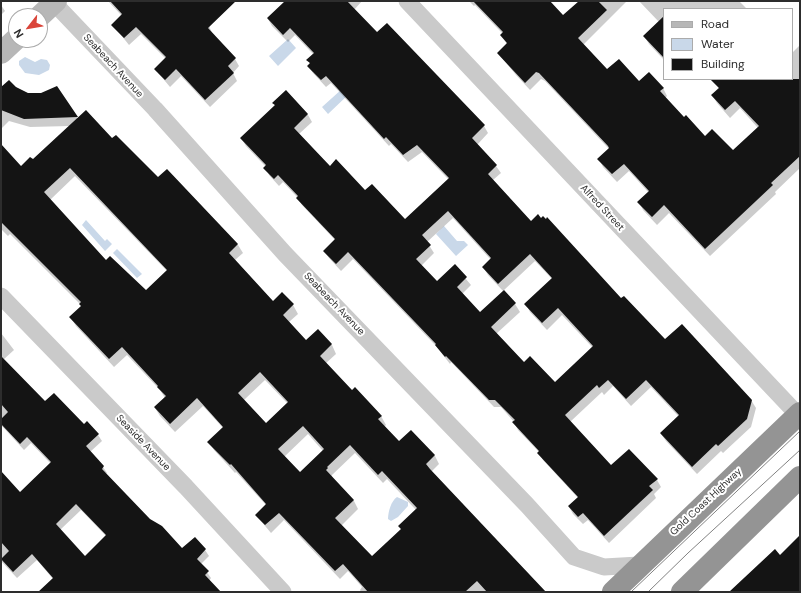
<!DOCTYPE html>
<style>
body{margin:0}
#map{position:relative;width:801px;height:593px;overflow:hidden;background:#fff;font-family:"DM Sans",sans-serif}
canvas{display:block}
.frame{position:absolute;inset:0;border:2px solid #2d2d2d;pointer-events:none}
.legend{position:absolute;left:663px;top:8px;width:130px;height:72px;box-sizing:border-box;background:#fff;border:1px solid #ababab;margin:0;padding:5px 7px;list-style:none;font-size:12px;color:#2d2d2d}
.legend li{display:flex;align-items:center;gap:8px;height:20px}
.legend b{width:20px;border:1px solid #ababab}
.north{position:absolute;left:8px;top:8px;width:40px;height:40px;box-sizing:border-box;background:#fff;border:1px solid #ababab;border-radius:50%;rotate:239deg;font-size:11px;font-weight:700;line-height:16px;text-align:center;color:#2d2d2d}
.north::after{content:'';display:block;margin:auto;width:14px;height:18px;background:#da453a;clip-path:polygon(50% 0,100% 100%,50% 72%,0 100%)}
</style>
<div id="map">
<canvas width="801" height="593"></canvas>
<div class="frame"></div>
<ul class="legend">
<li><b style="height:5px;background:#b7b7b7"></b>Road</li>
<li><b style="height:11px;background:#c9d8e9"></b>Water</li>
<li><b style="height:11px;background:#141414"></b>Building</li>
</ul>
<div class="north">N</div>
</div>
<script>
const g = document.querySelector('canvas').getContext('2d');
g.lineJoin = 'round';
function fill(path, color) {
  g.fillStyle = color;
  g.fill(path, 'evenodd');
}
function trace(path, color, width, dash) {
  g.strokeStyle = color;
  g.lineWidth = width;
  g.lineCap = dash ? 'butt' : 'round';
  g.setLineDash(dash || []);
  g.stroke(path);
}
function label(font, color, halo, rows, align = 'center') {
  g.font = font + ' "DM Sans",sans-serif';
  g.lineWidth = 4;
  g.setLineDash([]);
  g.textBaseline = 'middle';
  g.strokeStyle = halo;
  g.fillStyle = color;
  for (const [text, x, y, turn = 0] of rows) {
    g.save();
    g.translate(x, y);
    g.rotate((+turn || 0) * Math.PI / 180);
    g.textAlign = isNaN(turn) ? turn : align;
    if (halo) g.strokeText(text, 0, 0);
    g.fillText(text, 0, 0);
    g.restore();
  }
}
fill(new Path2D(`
 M288 39 296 48 278 66 269 56Z
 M25 57 35 62 41 59 47 60 50 65 49 70 39 75 25 73 19 65V61Z
 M342 89 348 95 328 114 322 107Z
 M86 220 105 241 107 239 112 244 105 251 82 225Z
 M444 226 457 241H464L468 245 456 256 436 234Z
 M117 249 142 274 137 278 113 253Z
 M397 497 408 502V506L398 517 391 521 388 519C388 512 391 501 397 497Z`), '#c9d8e9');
fill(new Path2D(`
 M108 1H184L209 26 213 35 235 59 239 66 233 73 237 81 210 107 181 76 170 87 155 69 166 59 141 34 129 45 113 25 122 16Z
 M284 1H362L354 10 377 33 484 126 488 133 477 145 496 166 501 173 493 180 531 222 665 340 751 400 756 408 751 427 723 453 721 451 697 474 666 441 661 434 679 417 651 387 631 406 613 386 604 395 602 392 570 422 611 467 657 480 661 487 654 494 656 498 609 543 588 520 583 524 573 514 569 507 578 498 543 460 539 452 518 430 514 422 501 407H494L451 362 450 364 436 346 353 259 341 271 329 258 324 251 335 240 302 205 297 197 283 182 279 186 269 175 266 167 246 146 241 138 275 106 273 103 286 92 308 115 312 122 299 134 330 167 405 221 449 180 422 152 408 162 391 144 389 146 331 83 326 87 313 73 308 66 310 64 308 60 313 54 295 35 288 42 272 26 268 19 285 2ZM453 218 491 260 483 267 488 275 503 291 535 261 552 279 526 304 530 312 547 330 562 315 593 348 555 384 524 364 496 334 520 312 515 304 504 292 480 314 462 294 471 285 455 266 437 283 421 266 434 253 427 242Z
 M469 1H548L563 17 580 1H627L583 45 607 71 639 82 663 88 667 96 665 98 684 118 705 137 733 152 758 128 740 108 730 118 717 103 712 95 726 79H792V53L800 45V168L775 192 776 194 710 256 669 213 657 225 643 210 639 202 649 193 629 171 617 182 603 167 599 159 609 149 545 81 541 79 530 90 516 75 498 53 507 44 501 35 503 34 475 5 474 6Z
 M639 1H739L747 9H664V60L649 44 644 36 659 22Z
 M1 5 5 11 1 15Z
 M57 87 78 119 112 140 158 179 167 170 238 245 243 253 235 260 273 302 282 294 293 305 298 314 289 322 306 341 318 331 332 345 336 354 325 364 351 391 381 416 386 425 384 427 399 443 411 431 435 456 439 464 431 472 542 592H361L360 590 362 587 348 571 340 579 284 520 271 533 256 515 266 505 236 472 235 473 214 450 209 442 223 428 203 406 175 432 160 416 155 408 165 398 160 390 127 355 114 367 76 326 71 318 82 307 80 304 10 234 8 236 1 229V146L21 167 33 161 70 126 30 127 9 121 1 129V89L15 88 27 94H41ZM75 176 167 271 146 291 106 262 50 200ZM265 380 288 404 266 424 244 400ZM308 434 323 451 300 473 284 457ZM355 453 383 483 387 479 416 510 402 530 372 558 341 526 358 509 354 501 331 478 332 475Z
 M1 333 14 350 3 360 45 403 98 435 102 441 90 452 103 467 107 473 106 474 150 520 182 549 194 538 205 550 209 556 201 564 211 578 209 581 220 592H40L53 579 37 560 17 578 1 561V478L20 493 51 464 31 443 24 450 1 425ZM81 510 106 536 85 557 60 530Z`), '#0003');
fill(new Path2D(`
 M110 1H236L208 28 236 58 228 66 234 73 205 100 176 69 165 80 154 69 166 57 136 27 124 38 111 25 122 14Z
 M285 1H347L377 32 387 23 485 125 472 138 497 165 488 174 531 221 538 214 541 218 543 216 546 219 547 217 621 298 624 296 665 339 682 324 752 400 747 419 718 446 716 444 692 467 660 433 679 415 646 380 626 399 608 380 599 388 597 385 565 415 611 465 629 449 658 479 649 486 653 490 604 536 583 513 578 517 568 506 578 497 537 453 539 451 512 422 515 420 495 400H489L446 356 445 357 435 345 436 344 348 252 336 264 323 251 335 239 296 198 298 196 278 175 274 179 263 168 266 165 240 138 275 105 272 103 286 90 308 114 294 128 330 166 336 159 365 190 372 184 405 219 449 178 417 145 403 155 386 137 384 139 326 76 321 80 307 66 310 63 306 60 314 53 290 28 283 35 267 18ZM448 211 491 258 482 267 498 284 530 254 552 278 524 304 542 323 558 308 593 346 555 382 530 356 524 362 491 327 516 303 504 290 480 312 457 287 467 277 455 264 437 281 416 259 431 245 422 235Z
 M473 1H550L563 15 579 1H598L607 10 578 38 607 69 619 59 639 81 649 72 664 88 660 91 684 117 686 115 705 136 712 129 733 150 759 126 735 101 725 110 711 95 719 88 710 79H800V156L771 183 773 185 705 249 664 205 652 217 637 202 649 191 624 164 612 174 597 159 609 148 608 146 539 73 536 72 525 83 510 67 497 53 507 43 500 35 503 32Z
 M664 16V58L643 36Z
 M9 80 16 87 28 93H41L57 86 78 117 24 119 1 110V87Z
 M86 110 112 138 116 135 158 177 167 169 238 244 229 253 273 301 282 292 294 304 283 315 306 340 318 329 332 344 320 356 352 390 355 387 382 416 378 419 399 441 411 430 435 455 426 464 430 469 546 592H487L477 581 465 592H368L343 564 335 571 279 513 265 525 255 515 266 504 231 464 230 465 207 442 223 427 197 398 170 424 154 407 166 396 157 387 158 386 122 347 109 359 69 317 81 306 79 304 81 302 1 222V144L21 166 30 157 33 159ZM70 168 167 270 146 290 110 256 106 260 44 192ZM260 372 288 402 266 423 238 393ZM303 426 324 449 300 472 278 449ZM350 445 378 475 382 471 417 508 398 526 401 529 372 556 335 518 354 500 326 470 328 468 327 467Z
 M1 356 45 401 54 393 84 424 87 421 99 434 86 446 104 466 102 469 150 519 162 526 182 548 195 537 206 549 197 559 209 571 205 575 221 592H38L53 578 32 554 13 572 1 559 9 551 1 542V471L20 492 51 462 27 437 20 444 1 424V419L8 412 1 404ZM76 504 106 535 85 556 56 524Z
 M800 535V592H729L775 549 780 555Z`), '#141414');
trace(new Path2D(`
 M48 1 54 3 155 109 285 254 527 505 574 557 604 567 639 565
 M407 1 798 415
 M1 296 186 487 283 592`), '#cacaca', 17);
trace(new Path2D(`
 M40 16 56 1
 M1 53 16 39`), '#b7b7b7', 22);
trace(new Path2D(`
 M613 592 800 413
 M682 592 800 477`), '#949494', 22);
trace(new Path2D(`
 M631 592 800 431
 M648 592 688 553 800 450`), '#828282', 1);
label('10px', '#2d2d2d', '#fff', [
 ["Seabeach Avenue",113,66,47],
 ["Alfred Street",602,208,47],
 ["Seabeach Avenue",334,304,46],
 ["Seaside Avenue",143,443,46],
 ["Gold Coast Highway",706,502,-43]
]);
</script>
